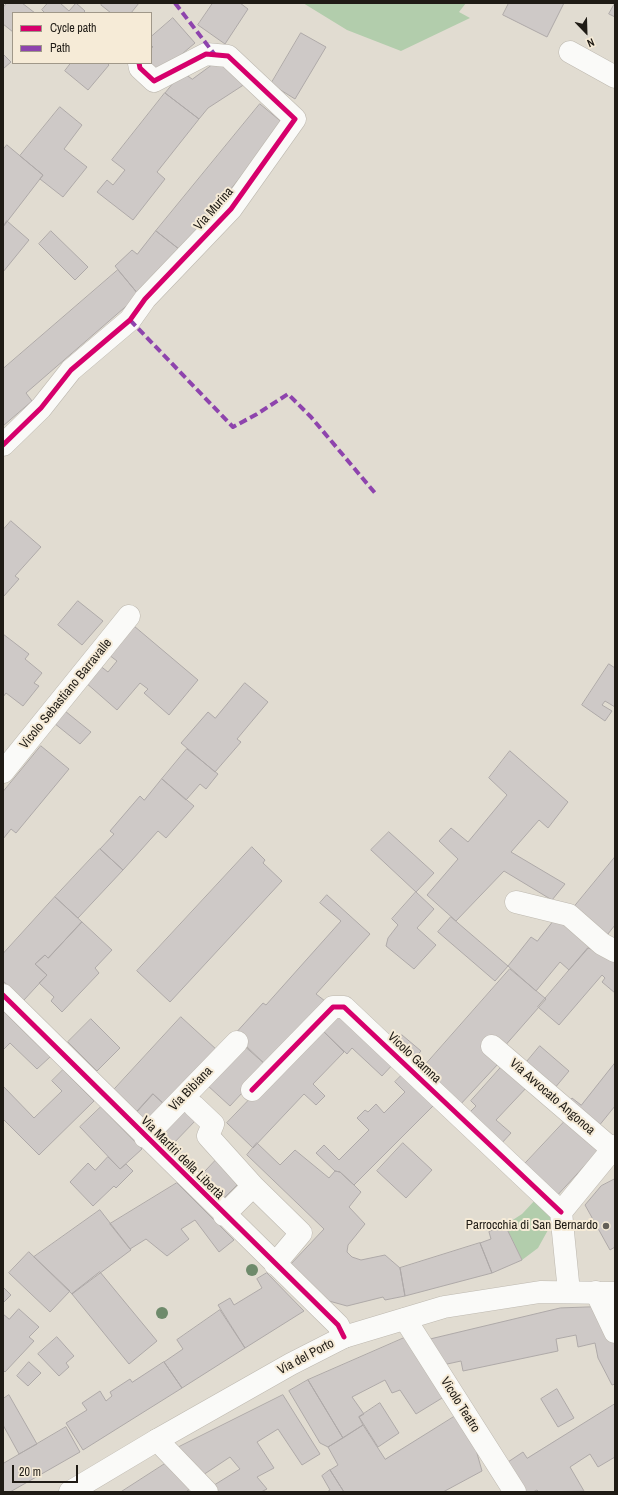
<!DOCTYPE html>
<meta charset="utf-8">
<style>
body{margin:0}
#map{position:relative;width:618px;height:1495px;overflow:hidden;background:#e1dcd1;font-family:"Archivo Narrow",sans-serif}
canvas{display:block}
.frame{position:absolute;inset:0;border:4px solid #1f1b15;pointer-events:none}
.legend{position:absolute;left:12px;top:12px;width:140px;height:52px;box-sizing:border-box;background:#f6ebd7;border:1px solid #a09889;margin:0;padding:5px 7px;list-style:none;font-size:12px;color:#1f1b15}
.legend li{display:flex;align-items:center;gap:8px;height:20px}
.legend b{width:20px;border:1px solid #a09889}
.north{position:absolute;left:566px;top:12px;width:40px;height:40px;-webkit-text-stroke:3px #f6ebd7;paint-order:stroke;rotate:157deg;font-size:11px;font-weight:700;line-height:16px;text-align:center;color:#1f1b15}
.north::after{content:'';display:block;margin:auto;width:14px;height:18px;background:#1f1b15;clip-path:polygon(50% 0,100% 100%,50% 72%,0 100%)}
.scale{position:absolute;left:12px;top:1465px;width:66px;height:18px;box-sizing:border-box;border:2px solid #1f1b15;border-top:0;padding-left:5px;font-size:12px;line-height:14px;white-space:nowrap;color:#1f1b15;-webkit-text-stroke:3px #f6ebd7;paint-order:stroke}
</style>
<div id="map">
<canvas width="618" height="1495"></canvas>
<div class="frame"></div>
<ul class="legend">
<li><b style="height:5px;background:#d6006c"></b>Cycle path</li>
<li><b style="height:5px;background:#8e44ad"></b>Path</li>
</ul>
<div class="north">N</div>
<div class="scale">20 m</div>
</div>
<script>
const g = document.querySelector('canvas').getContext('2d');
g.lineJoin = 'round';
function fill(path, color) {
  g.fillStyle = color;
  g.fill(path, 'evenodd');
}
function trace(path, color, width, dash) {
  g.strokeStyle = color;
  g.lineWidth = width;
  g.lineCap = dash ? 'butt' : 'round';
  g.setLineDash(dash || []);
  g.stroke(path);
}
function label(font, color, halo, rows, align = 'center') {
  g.font = font + ' "Archivo Narrow",sans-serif';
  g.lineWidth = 4;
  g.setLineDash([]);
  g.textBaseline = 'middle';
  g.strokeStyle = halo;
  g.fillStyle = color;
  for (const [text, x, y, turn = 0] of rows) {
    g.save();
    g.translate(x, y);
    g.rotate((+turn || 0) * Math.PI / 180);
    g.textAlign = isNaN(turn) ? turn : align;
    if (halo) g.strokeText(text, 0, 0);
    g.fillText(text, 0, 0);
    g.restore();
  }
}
fill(new Path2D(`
 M303 3H466L459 12 470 18 401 51 347 30Z
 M537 1198 553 1216 548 1230 538 1248 522 1260 505 1225 522 1214Z`), '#b2cdac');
const building = new Path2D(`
 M7 3H22L35 13H13V32L3 24V8Z
 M48 3H60L69 11 76 3 85 11 83 13H45L42 10Z
 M103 3H139L131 13H111L101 5Z
 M213 3H240L248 9 225 44 198 25Z
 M509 3H564L547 37 503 15Z
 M615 3V17L609 14Z
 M173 18 195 43 163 70 154 71 147 63H151V48L153 47 151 45V37Z
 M301 33 326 47 295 99 271 84Z
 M3 54 11 62 3 69Z
 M71 63H107L109 65 88 90 65 71Z
 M215 63 230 69 245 84 208 108 199 119 165 93 182 72 192 79Z
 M165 93 199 119 157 172 165 179 133 220 97 192 107 180 113 185 125 170 112 160Z
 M260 104 284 124 189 240 184 253 156 231Z
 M60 107 82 125 64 149 87 167 63 197 40 179 43 175 20 156Z
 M7 145 43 175 3 227V150Z
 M7 221 29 240 3 272V227Z
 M51 231 88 267 75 280 39 244Z
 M156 231 184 253 138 294 115 266 132 250 137 254Z
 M118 270 139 295 26 393 32 401 3 426V369Z
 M11 521 41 547 15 576 19 579 4 596 3 595V530Z
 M78 601 103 621 82 645 58 625Z
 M134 626 198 680 169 715 144 693 148 689 140 683 117 710 85 682 99 665 108 672 117 661 109 655Z
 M3 634 29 654 25 659 42 673 34 683 39 686 23 706 6 693 3 697Z
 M609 664 615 668V707L605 701 602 705 612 711 605 721 582 705Z
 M245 683 268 702 237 739 241 742 215 772 181 743 208 712 215 718Z
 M65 711 91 732 80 744 54 723Z
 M41 746 69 769 16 833 11 829 3 839V792Z
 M187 749 218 774 206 789 200 784 186 800 162 779Z
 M510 751 568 802 548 828 539 820 511 852 565 884 552 900 504 871 456 921 427 895 458 859 439 841 451 828 468 842 507 795 489 778Z
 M162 779 194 806 166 838 158 831 123 870 100 849 114 834 110 831 140 796 144 800Z
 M389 832 434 873 416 892 371 850Z
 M252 847 265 860 263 863 282 881 170 1002 137 971Z
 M100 849 123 870 78 918 55 897Z
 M615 857V925L604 939 570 912Z
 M416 892 434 909 417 928 436 945 414 969 386 946 388 938 398 925 392 919Z
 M327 895 370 934 316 994 325 1001 267 1066 233 1036 263 1003 266 1005 341 921 320 903Z
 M55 897 82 922 48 958 45 955 35 964 47 975 24 1000 3 981V954Z
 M451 917 508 966 495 981 438 932Z
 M556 918 590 946 569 970 560 962 536 991 508 966 531 937 537 941Z
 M82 922 112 950 95 968 99 973 62 1012 51 1001 54 997 39 983 47 975 35 964 45 955 48 958Z
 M588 948 615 957V993L602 982 605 978 602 975 559 1025 538 1007Z
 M510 969 546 999 503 1048 498 1064 459 1106 420 1071Z
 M337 1008 395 1062 382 1076 352 1048 347 1054 319 1027Z
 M4 1012 50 1057 37 1069 10 1043 3 1050V1014Z
 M181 1017 217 1050 165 1105 153 1094 134 1115 111 1093Z
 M91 1019 120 1048 97 1071 68 1042Z
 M319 1027 344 1052 313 1084 325 1096 316 1105 304 1094 253 1148 227 1123Z
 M402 1035 421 1051 411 1062 392 1046Z
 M245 1045 267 1066 230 1106 207 1085Z
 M540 1046 569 1071 554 1089 525 1064Z
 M615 1063V1106L598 1127 568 1103 572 1098 581 1105Z
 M504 1064 528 1086 496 1120 511 1133 501 1144 468 1114 476 1106 471 1101Z
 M63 1070 94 1101 39 1155 3 1119V1086L34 1118 62 1091 52 1081Z
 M402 1075 433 1106 354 1185 340 1172 335 1171 316 1153 324 1145 339 1160 369 1130 357 1118 365 1110 368 1112 376 1104 384 1113 405 1092 395 1082Z
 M153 1094 165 1105 146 1126 134 1115Z
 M101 1107 142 1149 120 1169 80 1127Z
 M182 1107 196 1120 171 1146 157 1133Z
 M566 1120 599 1150 554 1199 521 1168Z
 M257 1143 280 1165 295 1150 329 1178 335 1171 340 1172 354 1185 361 1192 349 1207 365 1224 348 1245 347 1252 352 1257 361 1260 385 1255 400 1268 405 1296 385 1300 383 1297 347 1306 329 1301 289 1266 324 1229 247 1155Z
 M403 1143 432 1170 406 1198 377 1171Z
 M108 1157 120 1169 126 1164 133 1171 116 1188 114 1186 93 1206 70 1182 88 1163 95 1170Z
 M216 1160 239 1183 222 1200 199 1178Z
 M615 1179V1247L610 1250 585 1205 601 1186Z
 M177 1183 234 1240 219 1252 195 1220 181 1229 189 1239 167 1256 146 1239 130 1249 110 1224Z
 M100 1210 131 1250 72 1294 34 1257Z
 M505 1225 522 1260 492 1273 480 1243 491 1239 489 1232Z
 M480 1243 492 1273 405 1296 400 1268Z
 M29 1252 70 1291 50 1312 9 1273Z
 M100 1272 157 1341 129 1364 72 1294Z
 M267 1273 304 1311 245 1348 218 1305 230 1298 234 1305 262 1288 257 1279Z
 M3 1287 11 1295 3 1303Z
 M598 1307 615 1342V1384L612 1385 598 1358 595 1343 578 1347 576 1335 556 1339 558 1351 463 1371 461 1361 438 1366 430 1339 560 1308Z
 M19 1309 39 1327 29 1337 34 1341 5 1372 3 1370V1314L9 1319Z
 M220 1310 245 1348 182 1388 164 1362 183 1349 177 1340Z
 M411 1335 447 1395 416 1414 400 1390 392 1393 385 1380 352 1397 364 1414 359 1417 363 1425 343 1438 308 1380Z
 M57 1337 74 1356 66 1363 69 1367 59 1376 38 1354Z
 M29 1362 41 1373 28 1386 17 1376Z
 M164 1362 182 1388 83 1450 66 1423 87 1410 82 1403 100 1391 106 1401 112 1396 110 1392 130 1379 132 1382Z
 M308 1380 343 1438 328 1447 320 1443 289 1391Z
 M557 1389 574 1418 558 1427 541 1399Z
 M9 1395 37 1444 19 1454 3 1425V1399Z
 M283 1395 320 1454 302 1465 278 1429 257 1442 274 1468 257 1477 267 1489 261 1492H216L211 1487 240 1469 230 1457 200 1477 175 1449Z
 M380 1403 399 1433 378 1447 359 1417Z
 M615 1404V1457L598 1467 590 1454 570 1467 584 1491 539 1492 537 1490 533 1492H522L505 1464 523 1452 527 1458Z
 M457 1415 473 1439 482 1471 443 1492H344L330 1470 338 1465 328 1447 363 1425 385 1459Z
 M66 1427 80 1452 10 1492H3V1464Z
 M171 1460 195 1485 186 1492H121Z
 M330 1470 344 1492H327L330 1490 322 1476Z`);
fill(building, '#cec9c7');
trace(building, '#aea9a8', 1);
const minor = new Path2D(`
 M570 52 615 77
 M3 445 41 408 71 370 130 320 145 299 231 209 295 119 228 56 206 54 154 81 140 68 139 63
 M3 772 129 616
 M516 902 569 915 602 944 615 951
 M3 995 338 1325 344 1337
 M492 1046 612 1149
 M252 1090 333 1007H344L561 1212
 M194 1106 213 1124 208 1136 253 1186 301 1233 275 1264
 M145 1137 237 1042
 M224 1215 253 1186
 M569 1292 561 1212 615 1146
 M596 1292 615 1332
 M405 1319 515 1492
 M157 1440 207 1492`);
const major = new Path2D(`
 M70 1492 157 1440 291 1364 344 1337 444 1307 540 1292 615 1293`);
trace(minor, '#bdb8af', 23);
trace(major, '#bdb8af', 23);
trace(minor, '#fafaf8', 22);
trace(major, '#fafaf8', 22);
trace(new Path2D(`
 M175 3 215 55
 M130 320 233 427 257 414 288 394 311 417 375 493`), '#8e44ad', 4, [8, 4]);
trace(new Path2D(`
 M3 445 41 408 71 370 130 320 145 299 231 209 295 119 228 56 206 54 154 81 140 68 139 63
 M3 995 338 1325 344 1337
 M252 1090 333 1007H344L561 1212`), '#d6006c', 5);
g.fillStyle = '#6e8a6b';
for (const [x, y] of [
 [252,1270],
 [162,1313]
]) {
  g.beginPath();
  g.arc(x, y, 6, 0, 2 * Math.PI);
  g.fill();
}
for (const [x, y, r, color] of [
 [606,1226,4,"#635f57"]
]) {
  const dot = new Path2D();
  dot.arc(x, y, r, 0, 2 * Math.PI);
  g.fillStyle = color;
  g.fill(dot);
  trace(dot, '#f6ebd7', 1.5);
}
label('13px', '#1f1b15', '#f6ebd7', [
 ["Via Murina",214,209,-49],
 ["Vicolo Sebastiano Barravalle",66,694,-51],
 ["Vicolo Gamna",414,1058,43],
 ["Via Bibiana",191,1089,-46],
 ["Via Avvocato Angonoa",552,1097,41],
 ["Via Martiri della Libertà",182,1158,45],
 ["Via del Porto",306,1357,-28],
 ["Vicolo Teatro",460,1405,58]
]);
label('13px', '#1f1b15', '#f6ebd7', [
 ["Parrocchia di San Bernardo",598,1226]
], 'right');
</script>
